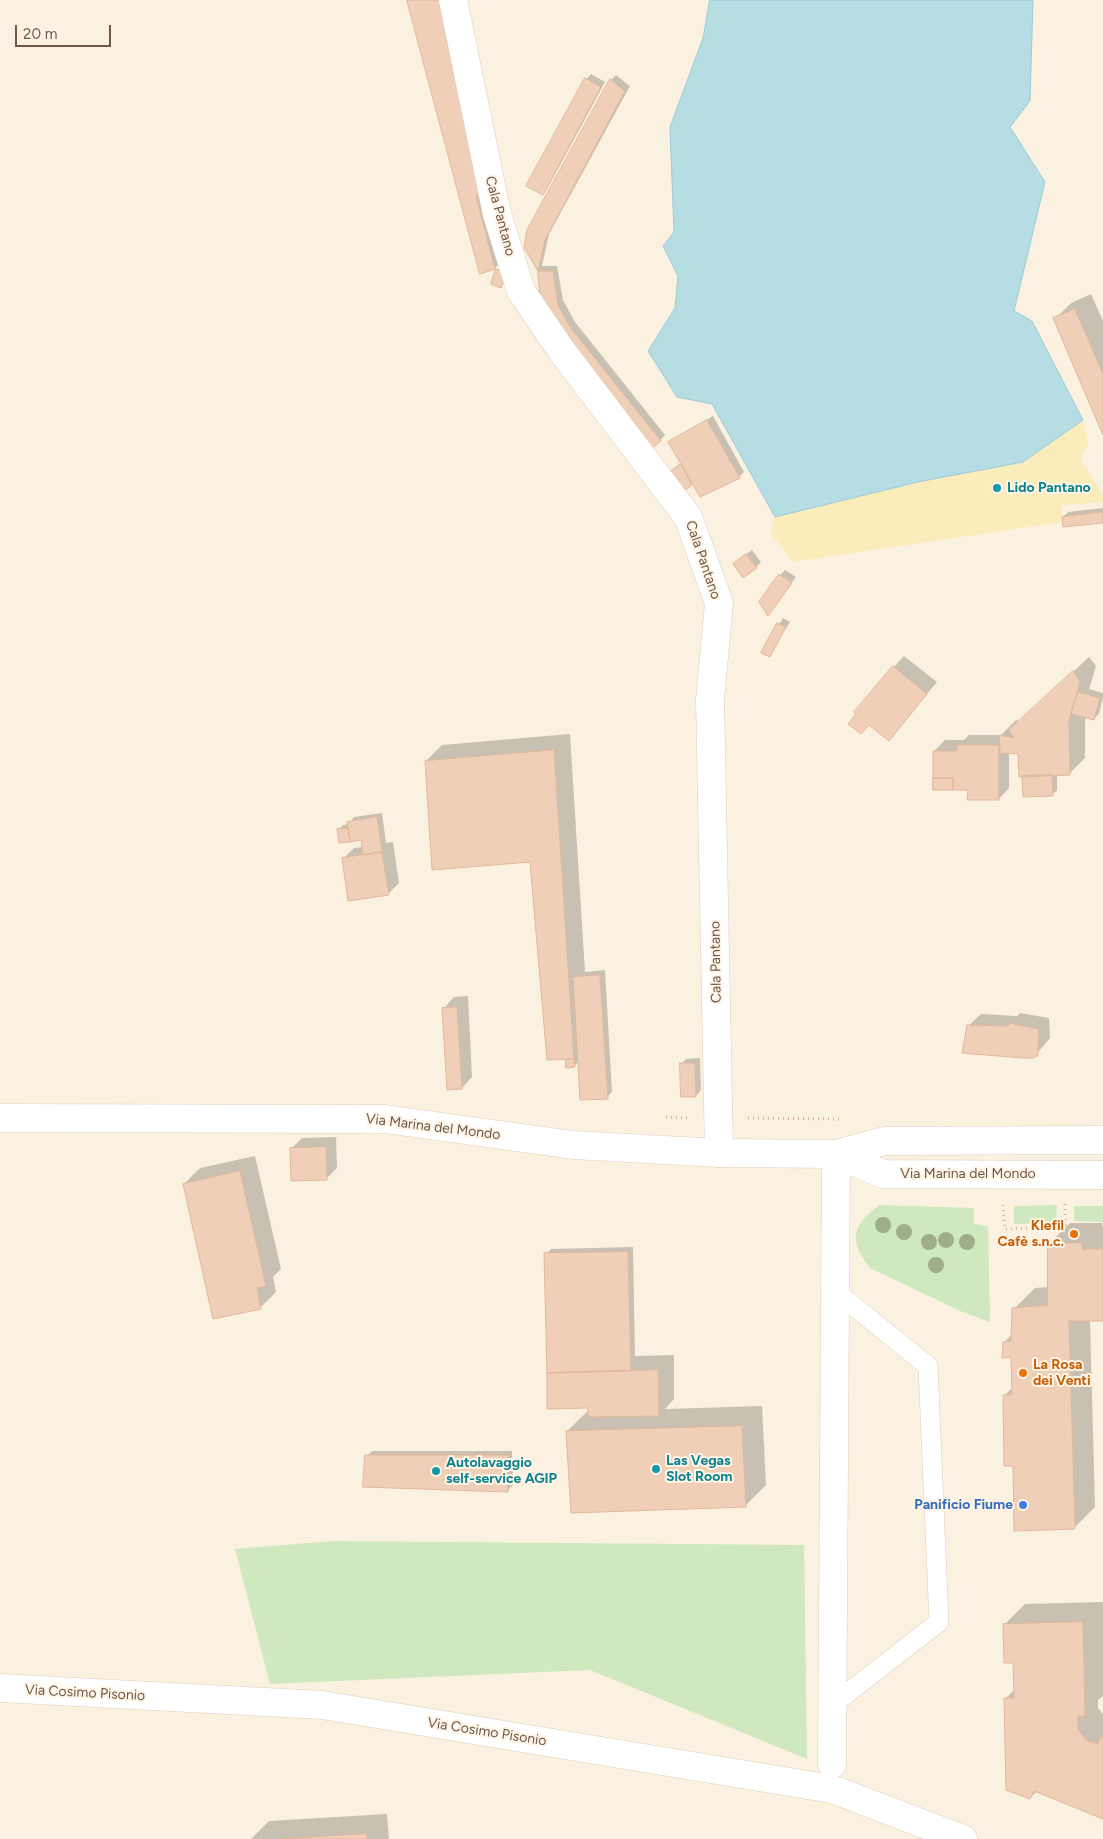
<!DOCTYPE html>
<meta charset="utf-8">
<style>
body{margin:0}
#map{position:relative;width:1103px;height:1839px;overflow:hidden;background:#fbf1e0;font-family:Figtree,sans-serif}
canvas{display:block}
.scale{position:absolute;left:15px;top:25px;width:96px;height:22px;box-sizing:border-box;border:2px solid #715748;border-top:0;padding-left:6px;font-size:15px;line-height:18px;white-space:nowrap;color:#715748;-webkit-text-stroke:4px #fff5e6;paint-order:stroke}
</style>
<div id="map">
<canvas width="1103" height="1839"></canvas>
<div class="scale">20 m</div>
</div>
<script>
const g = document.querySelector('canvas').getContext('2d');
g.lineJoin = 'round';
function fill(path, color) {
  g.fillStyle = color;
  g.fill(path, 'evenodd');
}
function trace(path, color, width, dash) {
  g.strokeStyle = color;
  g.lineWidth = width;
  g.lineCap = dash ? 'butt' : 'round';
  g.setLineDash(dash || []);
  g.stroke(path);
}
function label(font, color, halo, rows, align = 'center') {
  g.font = font + ' Figtree,sans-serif';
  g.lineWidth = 4;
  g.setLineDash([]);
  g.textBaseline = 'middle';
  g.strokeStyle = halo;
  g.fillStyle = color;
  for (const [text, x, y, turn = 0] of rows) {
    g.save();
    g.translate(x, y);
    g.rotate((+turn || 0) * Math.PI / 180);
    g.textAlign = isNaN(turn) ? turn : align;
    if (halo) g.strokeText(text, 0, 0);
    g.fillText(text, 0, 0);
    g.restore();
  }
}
fill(new Path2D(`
 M880 1205 974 1208V1224L988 1226 990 1322 960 1311 870 1268C848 1240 852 1224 880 1205Z
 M1057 1205 1056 1223 1014 1224V1206Z
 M1074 1206H1103V1222L1074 1221Z
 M333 1541 804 1545 807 1759 590 1670 270 1684 235 1549Z`), '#cfe8bf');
fill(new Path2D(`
 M1083 420 1089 442 1080 460 1103 494V502L1061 505 1063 522 792 562 770 532 775 517 918 482 1023 462Z`), '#faedbb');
const water = new Path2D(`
 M710 0H1033L1030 101 1010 127 1045 182 1014 311 1032 321 1083 420 1023 462 918 482 775 517 712 404 677 397 648 351 675 308 678 276 663 246 674 232 670 127 703 38Z`);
fill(water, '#b6dce4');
trace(water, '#9ccbd5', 1);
fill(new Path2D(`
 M408 0H451L500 263 495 268Z
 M591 74 605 82 547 189 542 194 586 79Z
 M616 75 630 86 549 234 542 266H557L563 300 575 322 665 435 660 440 541 295 539 270 525 248 528 230 611 80Z
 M1091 294 1103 321V432L1055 319 1071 303Z
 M713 416 744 472 739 477 692 483 683 490 675 468 682 463 669 442Z
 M1103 508V521L1063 517 1068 512Z
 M752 550 761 562 756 567 740 559Z
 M785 570 796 577 768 614 780 575Z
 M783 618 790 622 769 656 762 652Z
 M904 656 937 682 889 739 894 667Z
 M1089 657 1096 666 1089 689 1103 693V697L1099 714 1093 719 1085 716V758L1069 774H1057V790L1052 795 1024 775 1019 753 1009 752V788L999 799 969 789 934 751 945 740H964L969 735H1001L1016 720 1020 721Z
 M570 734 585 972 605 970 612 1092 607 1097 579 1061 574 1066 531 861 426 761 442 745Z
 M382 813 386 843 393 842 399 883 388 894 343 859 354 848 363 847 362 839 338 830 343 825 349 824 354 817Z
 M468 996 472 1077 462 1088 444 1008 454 997Z
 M1020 1013 1049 1018 1050 1038 1034 1057 964 1052 966 1028 981 1014 1017 1016Z
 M700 1058 701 1090 696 1096 681 1064 686 1059Z
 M336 1137 337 1168 326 1179 292 1148 302 1138Z
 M255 1156 281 1269 273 1277 276 1292 260 1308 184 1184 200 1168Z
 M1070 1223H1102L1103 1229V1320H1090L1095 1507 1075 1527 1014 1465 1004 1396 1013 1387 1012 1356 1004 1343 1012 1334 1014 1309 1035 1288 1049 1287V1244Z
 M633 1247 635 1356 674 1355V1399L665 1409 762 1406 766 1485 745 1506 567 1431 589 1410 546 1254 551 1249Z
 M372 1451H512L513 1485 508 1490 367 1456Z
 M1103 1602V1696L1098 1700V1708L1103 1714V1817L1037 1791 1030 1798 1006 1698 1015 1689 1014 1661 1005 1624 1025 1604Z
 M387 1814 389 1839H251L269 1821Z`), '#0003');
const building = new Path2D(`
 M407 0H445L496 191 476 196 495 269 480 274Z
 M585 78 601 87 543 195 526 186Z
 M610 79 625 91 545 240 538 271 524 248 527 230Z
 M496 269 506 273 501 288 491 284Z
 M538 271H553L558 305 570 327 661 441 649 451 544 311 540 296Z
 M1075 309 1103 374V435L1053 318Z
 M707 420 740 478 700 497 668 442Z
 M681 464 692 485 683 492 668 473Z
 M1103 512V523L1063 527 1062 517Z
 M746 554 757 568 743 578 733 564Z
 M779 574 792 583 768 616 759 602Z
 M777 623 786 627 770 657 761 653Z
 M893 666 927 694 889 741 869 725 861 734 848 724 856 714 854 712Z
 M1073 671 1080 682 1069 721 1070 775 1019 777 1018 754 1000 753 999 735 1014 738 1009 730Z
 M1078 692 1100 698 1094 720 1071 714Z
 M957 745H999V800H967L968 790H953V778H933V751H957Z
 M554 750 574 1059 547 1060 530 862 432 870 425 761Z
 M1052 775 1053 796 1023 797 1022 776Z
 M933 778H953V790H933Z
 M377 817 382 852 363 855 361 840 350 842 347 822Z
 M348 828 350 842 339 843 337 829Z
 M382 852 389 895 348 901 342 858Z
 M600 975 608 1099 580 1100 573 977Z
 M457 1007 462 1089 447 1090 442 1008Z
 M1009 1023 1039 1029 1038 1055 1034 1058H1023L962 1053 967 1025 1008 1026Z
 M566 1059H574L575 1067 566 1068Z
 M680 1063H695L696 1097H681Z
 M326 1147 327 1180 291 1181 290 1148Z
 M240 1171 266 1286 257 1288 261 1309 213 1319 183 1184Z
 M1048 1243H1082V1249H1103V1321H1069L1075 1529 1014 1531 1013 1466H1004L1003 1395H1012L1011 1357 1002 1358 1003 1342 1011 1341 1012 1308 1047 1305Z
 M628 1252 631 1371 547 1373 544 1253Z
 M658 1370 659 1416 588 1417V1408L547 1409V1373Z
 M742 1426 746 1507 571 1513 566 1431Z
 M365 1455H508V1492L363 1487Z
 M1083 1622 1085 1716H1078V1729L1086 1740 1098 1744 1101 1736 1103 1737V1819L1034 1791 1030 1799 1006 1790 1004 1698H1014L1013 1663H1004L1003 1624Z
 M367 1834V1839H280Z`);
fill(building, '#f0cfb8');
trace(building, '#e2b699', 1);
const lane = new Path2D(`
 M832 1705 939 1622 928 1366 835 1291`);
const street = new Path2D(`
 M453 0 497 214 521 291 561 350 688 517 719 603 710 700 719 1153
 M836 1154 883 1174 1103 1175
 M836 1154 884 1141 1103 1140
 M0 1688 322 1705 832 1789 963 1839
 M832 1764 836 1154`);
const secondary = new Path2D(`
 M0 1118 385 1119 573 1145 719 1153 836 1154`);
trace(lane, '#dfcdbc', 20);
trace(street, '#dfcdbc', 29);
trace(secondary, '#e4cebb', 29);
trace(new Path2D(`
 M666 1117 689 1118
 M748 1118 842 1119
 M1065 1204V1227
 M1003 1205 1005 1229 1103 1226`), '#d4b39c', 3, [1, 4]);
trace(lane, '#fff', 19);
trace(street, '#fff', 28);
trace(secondary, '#fff', 28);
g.fillStyle = '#9dae89';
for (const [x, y] of [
 [883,1225],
 [904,1232],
 [946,1240],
 [929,1242],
 [967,1242],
 [936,1265]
]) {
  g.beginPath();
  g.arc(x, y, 8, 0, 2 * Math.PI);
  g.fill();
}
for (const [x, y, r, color] of [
 [997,488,5,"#0f9aa8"],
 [1074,1234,5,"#e8710a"],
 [1023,1373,5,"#e8710a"],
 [656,1469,5,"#0f9aa8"],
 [436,1471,5,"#0f9aa8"],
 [1023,1505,5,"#3f7fe0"]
]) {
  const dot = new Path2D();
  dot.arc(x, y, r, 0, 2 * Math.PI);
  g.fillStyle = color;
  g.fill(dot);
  trace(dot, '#fff5e6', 2);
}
label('14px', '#715748', '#fff5e6', [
 ["Cala Pantano",500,216,75],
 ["Cala Pantano",703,560,71],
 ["Cala Pantano",716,962,-91],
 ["Via Marina del Mondo",433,1127,7],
 ["Via Marina del Mondo",968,1174],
 ["Via Cosimo Pisonio",85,1693,3],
 ["Via Cosimo Pisonio",487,1732,9]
]);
label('bold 14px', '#0d838f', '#fff5e6', [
 ["Lido Pantano",1007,488],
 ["Las Vegas",666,1461],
 ["Slot Room",666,1477],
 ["Autolavaggio",446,1463],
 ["self-service AGIP",446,1479]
], 'left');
label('bold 14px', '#c56008', '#fff5e6', [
 ["Klefil",1064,1226],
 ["Cafè s.n.c.",1064,1242],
 ["La Rosa",1033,1365,"left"],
 ["dei Venti",1033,1381,"left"]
], 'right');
label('bold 14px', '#366cbe', '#fff5e6', [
 ["Panificio Fiume",1013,1505]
], 'right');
</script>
